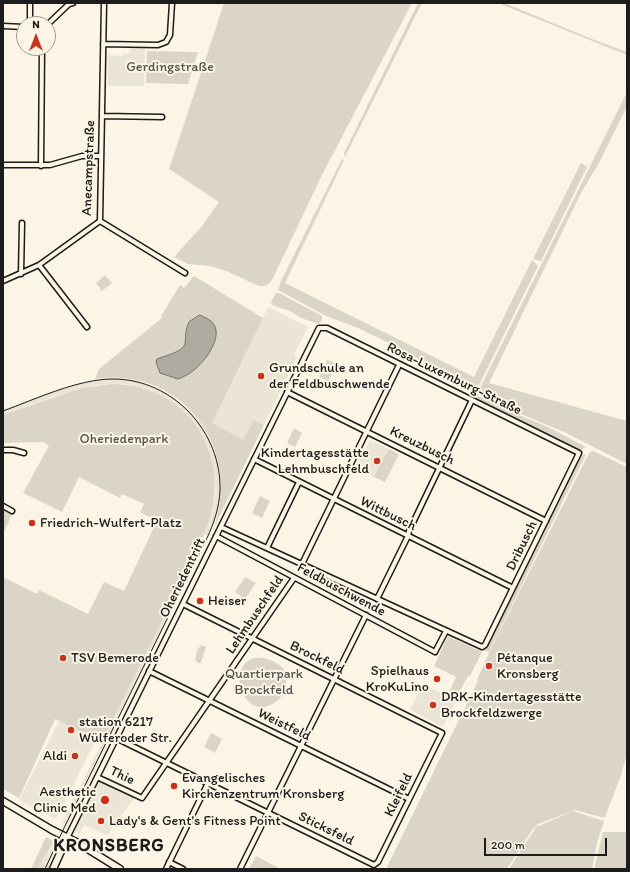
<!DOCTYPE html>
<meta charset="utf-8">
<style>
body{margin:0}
#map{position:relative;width:630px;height:872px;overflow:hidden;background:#fcf5e5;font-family:Itim,sans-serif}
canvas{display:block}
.frame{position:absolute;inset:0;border:4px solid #1c1c1c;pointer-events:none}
.north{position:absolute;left:16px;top:16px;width:40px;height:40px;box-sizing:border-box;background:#fcf5e5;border:1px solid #a29e95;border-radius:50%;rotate:0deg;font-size:11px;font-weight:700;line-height:16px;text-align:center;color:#1c1c1c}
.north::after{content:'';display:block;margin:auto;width:14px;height:18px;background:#c8321e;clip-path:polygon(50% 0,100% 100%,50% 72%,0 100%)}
.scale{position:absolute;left:484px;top:838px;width:123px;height:18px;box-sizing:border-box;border:2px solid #1c1c1c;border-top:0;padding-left:5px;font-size:12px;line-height:14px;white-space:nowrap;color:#1c1c1c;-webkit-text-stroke:3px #fcf5e5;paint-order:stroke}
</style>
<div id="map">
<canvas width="630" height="872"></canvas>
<div class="frame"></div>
<div class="north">N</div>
<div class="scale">200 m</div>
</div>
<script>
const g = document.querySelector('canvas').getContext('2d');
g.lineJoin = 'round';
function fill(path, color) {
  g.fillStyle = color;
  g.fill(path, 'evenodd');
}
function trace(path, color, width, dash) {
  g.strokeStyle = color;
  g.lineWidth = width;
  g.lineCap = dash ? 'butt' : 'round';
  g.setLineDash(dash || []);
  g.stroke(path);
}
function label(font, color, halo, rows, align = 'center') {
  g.font = font + ' Itim,sans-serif';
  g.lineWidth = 4;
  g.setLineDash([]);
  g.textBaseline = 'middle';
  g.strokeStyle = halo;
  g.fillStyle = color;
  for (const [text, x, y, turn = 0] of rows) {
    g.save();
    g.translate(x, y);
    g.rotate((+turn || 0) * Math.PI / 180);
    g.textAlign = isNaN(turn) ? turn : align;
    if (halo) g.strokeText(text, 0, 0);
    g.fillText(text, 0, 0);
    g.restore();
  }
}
fill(new Path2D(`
 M130 47H145L144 86H108V55L123 56V53L129 54Z
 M268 307 308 327 294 355 297 357 264 425 254 420 243 439 212 423Z
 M105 378H119L137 380 163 390 187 407 202 425 209 437 217 457 221 485 219 507 209 537 205 534 213 510 216 489 203 438 188 417 167 399 151 391 138 387 125 384H106L96 385 58 395 3 415V409L75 384Z
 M370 440 399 454 385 482 356 468Z
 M174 597 178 599 67 825 62 823Z
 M423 684 456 701 443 727 410 710Z
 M59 721 90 736 89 738 95 741 56 819 19 800Z
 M99 779 135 797 107 835 84 825 79 834 74 829Z
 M53 841 58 844 47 869H38Z`), '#ebe5d6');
fill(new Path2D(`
 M224 3H412L321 177 274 276C270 284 267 287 259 286L226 271 210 266 188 264 174 257 202 226 219 202 169 169Z
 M418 3H422L345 157 344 153Z
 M498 3H504L597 41 627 52V55Z
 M147 51 198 52 188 84 146 83Z
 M627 92V106L600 161 581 193 489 383 627 421V464L564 432 509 409 481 394 479 390Z
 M342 159 344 160 285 283 474 377 532 260 538 266 477 389 473 390 399 348 358 328 326 316 278 290 281 281Z
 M581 163 587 167 541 261 533 259Z
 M105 275 112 283 102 291 96 283Z
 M194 276 263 318 212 423 243 439 254 420 264 425 214 527C242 447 181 366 95 379L99 369 162 318 161 316 180 285 184 288Z
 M276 293H279L322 316V320L319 324 301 318 290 311 272 305 271 302Z
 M327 360 337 364 328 381 319 377Z
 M111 384C195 384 238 467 202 539H201L174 593 175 594 174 597 102 742 55 719 19 798 3 789V577L37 594 39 590 88 614 104 582 124 591 157 521 140 512 144 504 122 494 120 498 79 477 62 512 23 493 49 446 43 442 3 443V415L81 388Z
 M476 395 507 410 548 427 586 447 578 451 474 399Z
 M294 428 302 433 295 447 287 443Z
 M389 449 399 454 385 482 374 477Z
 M593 451 627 467V753L620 778 605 817H601L575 810 538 824 532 830 507 869H386L478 681 477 680 489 653 589 453Z
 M586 454 489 652 484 650 581 455Z
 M260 496 270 501 262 518 252 513Z
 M3 504 14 510 3 534Z
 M245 577 256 583 245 599 235 592Z
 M448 636 482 652 470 676H468L457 696 449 692 456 677 434 666Z
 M201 645 206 647 201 663H198L195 660 197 650Z
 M254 658C267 657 275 661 284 669 287 682 288 690 278 700 251 724 230 683 244 665 246 661 250 660 254 658Z
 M211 733 222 739 215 753 204 747Z
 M573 811 604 821 597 843 592 869H509L536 827Z
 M603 832H627V869H594Z
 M46 837 53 841 38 869H31Z
 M256 856 280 869H249Z`), '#dbd5c8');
const water = new Path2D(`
 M200 315C204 317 208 319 211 321 226 335 205 361 194 370 190 374 183 377 178 379L160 373 156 362 157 359C164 356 183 352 185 344 186 336 185 330 189 322Z`);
fill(water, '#b0aba1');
trace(water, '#75726c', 1);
const minor = new Path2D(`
 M30 24V3
 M48 24 69 4 73 3
 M3 26 24 27
 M103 44 158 45 166 42 170 35 172 3
 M102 116 162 117
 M3 165H50L82 156H101
 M41 166 42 48
 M100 221 185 273
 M39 265 87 327
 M21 274 22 223
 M3 281 39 265 100 221 104 3
 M287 392 546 521
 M3 450H13L24 453
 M254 459 513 588
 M3 506 12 511
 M216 536 435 652 446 631
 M267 548 299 482
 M302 564 399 365
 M377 599 408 536 409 531 472 400
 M149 671 409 799
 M116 738 374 865 378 862 442 733 183 604
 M97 777 142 798 294 578
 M67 838 319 328H327L579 453 485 645 482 647 221 527
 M169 862 183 869
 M166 869 208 783
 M240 869 366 615`);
const secondary = new Path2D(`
 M3 801 52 830 78 843 120 869
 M53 869 67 838`);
trace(minor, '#1c1c1c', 7);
trace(secondary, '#1c1c1c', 9);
trace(minor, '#fcf5e5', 4);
trace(secondary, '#fcf5e5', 6);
trace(new Path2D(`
 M3 411C36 399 78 379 113 379 173 379 222 432 220 491 219 508 214 523 207 538L64 828 45 869`), '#1c1c1c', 1);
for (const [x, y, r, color] of [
 [261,376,4,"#c8321e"],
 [377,461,4,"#c8321e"],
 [32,523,4,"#c8321e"],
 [200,601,4,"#c8321e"],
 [63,658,4,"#c8321e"],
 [489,666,4,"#c8321e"],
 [437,679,4,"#c8321e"],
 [433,705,4,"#c8321e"],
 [71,730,4,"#c8321e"],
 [75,756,4,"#c8321e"],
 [174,786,4,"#c8321e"],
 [105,800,5,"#c8321e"],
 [101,821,4,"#c8321e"]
]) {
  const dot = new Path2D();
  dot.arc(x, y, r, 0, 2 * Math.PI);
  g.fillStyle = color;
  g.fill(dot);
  trace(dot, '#fcf5e5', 1.5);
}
label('14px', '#555450', '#fcf5e5', [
 ["Gerdingstraße",170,67],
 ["Oheriedenpark",124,439],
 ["Quartierpark",264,674],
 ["Brockfeld",264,690]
]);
label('14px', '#1c1c1c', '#fcf5e5', [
 ["Anecampstraße",89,168,-88],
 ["Rosa-Luxemburg-Straße",454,379,26],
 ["Kreuzbusch",422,446,26],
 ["Wittbusch",388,514,26],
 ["Dribusch",522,546,-64],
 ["Oheriedentrift",183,578,-64],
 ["Feldbuschwende",341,590,28],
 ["Lehmbuschfeld",255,615,-56],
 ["Brockfeld",317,658,26],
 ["Weistfeld",284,725,26],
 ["Thie",122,776,26],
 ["Kleifeld",399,795,-64],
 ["Sticksfeld",326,829,26]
]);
label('14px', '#1c1c1c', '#fcf5e5', [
 ["Grundschule an",269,368],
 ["der Feldbuschwende",269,384],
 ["Kindertagesstätte",369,453,"right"],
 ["Lehmbuschfeld",369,469,"right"],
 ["Friedrich-Wulfert-Platz",40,523],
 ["Heiser",208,601],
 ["TSV Bemerode",71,658],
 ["Pétanque",497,658],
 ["Kronsberg",497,674],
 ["Spielhaus",429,671,"right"],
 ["KroKuLino",429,687,"right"],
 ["DRK-Kindertagesstätte",441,697],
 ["Brockfeldzwerge",441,713],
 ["station 6217",79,722],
 ["Wülferoder Str.",79,738],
 ["Aldi",67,756,"right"],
 ["Evangelisches",182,778],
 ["Kirchenzentrum Kronsberg",182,794],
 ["Aesthetic",96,792,"right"],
 ["Clinic Med",96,808,"right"],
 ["Lady's & Gent's Fitness Point",109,821]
], 'left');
g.letterSpacing = '1px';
label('bold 18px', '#1c1c1c', '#fcf5e5', [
 ["KRONSBERG",109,846]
]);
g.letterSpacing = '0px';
</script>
